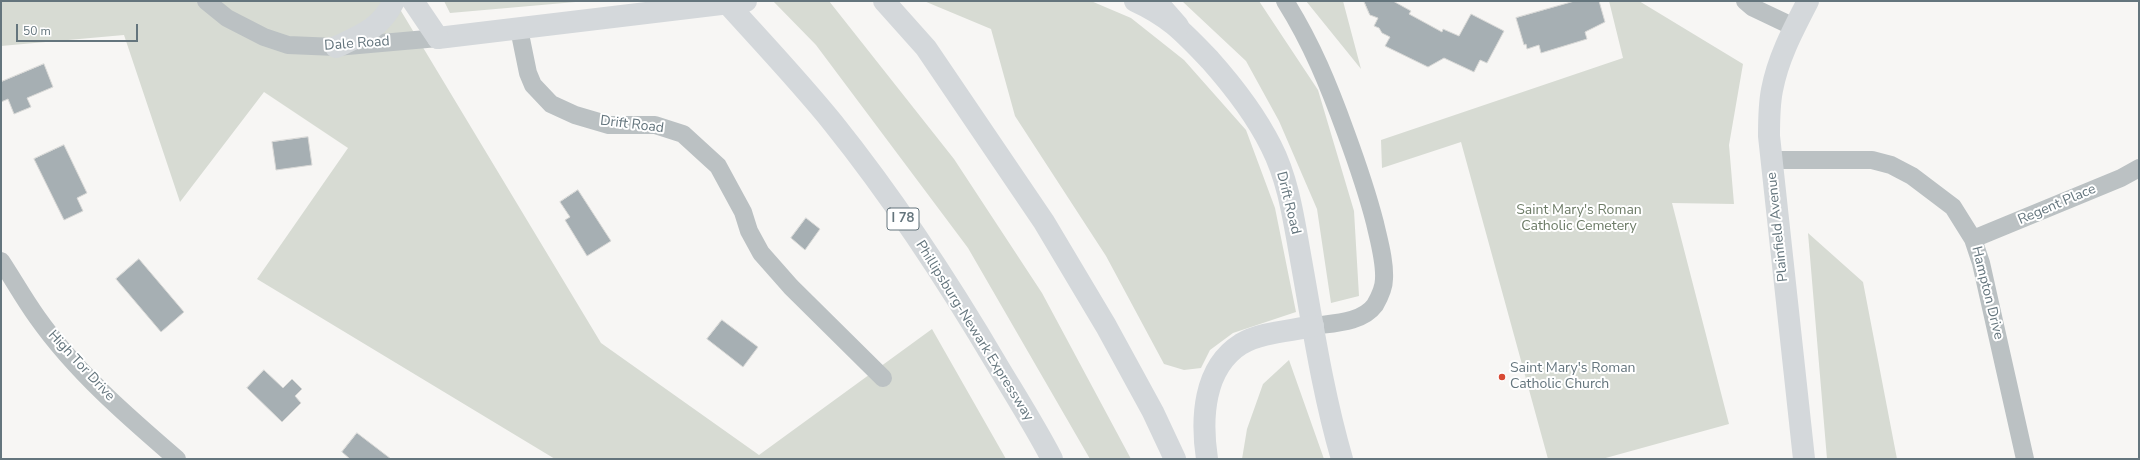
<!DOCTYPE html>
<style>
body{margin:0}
#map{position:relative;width:2140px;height:460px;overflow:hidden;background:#f7f6f4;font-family:"Nunito Sans",sans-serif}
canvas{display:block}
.frame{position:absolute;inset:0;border:2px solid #64757d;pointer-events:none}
.scale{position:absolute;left:16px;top:24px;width:122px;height:18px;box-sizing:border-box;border:2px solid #64757d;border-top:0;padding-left:5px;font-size:12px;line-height:14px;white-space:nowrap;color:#64757d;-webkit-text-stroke:3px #fff;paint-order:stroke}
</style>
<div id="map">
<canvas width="2140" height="460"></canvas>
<div class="frame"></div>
<div class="scale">50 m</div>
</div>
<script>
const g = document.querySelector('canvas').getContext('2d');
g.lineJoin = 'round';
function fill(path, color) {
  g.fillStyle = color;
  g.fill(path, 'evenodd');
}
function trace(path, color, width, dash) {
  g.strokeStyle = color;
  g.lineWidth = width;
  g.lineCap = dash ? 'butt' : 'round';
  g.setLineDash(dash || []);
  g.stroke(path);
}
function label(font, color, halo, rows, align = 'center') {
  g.font = font + ' "Nunito Sans",sans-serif';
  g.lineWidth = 4;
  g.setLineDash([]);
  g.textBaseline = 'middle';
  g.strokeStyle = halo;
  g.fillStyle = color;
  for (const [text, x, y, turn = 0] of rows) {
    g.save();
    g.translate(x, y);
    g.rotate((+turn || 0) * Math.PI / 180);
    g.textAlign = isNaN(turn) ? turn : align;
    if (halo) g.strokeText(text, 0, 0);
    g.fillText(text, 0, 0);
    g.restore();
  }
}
fill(new Path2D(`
 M1 1H395L601 343 759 455 932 329 1006 459H555L257 279 348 148 264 92 180 202 124 35 1 46Z
 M444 1H587L450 13Z
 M773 1H829L954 159 1042 293 1131 459H1090L968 248 816 45Z
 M924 1H1091L1131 18 1184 60 1246 130 1275 208 1296 312 1233 333 1210 350 1201 368 1184 370 1164 364 1106 256 1015 116 991 29Z
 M1182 1H1259L1318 90 1354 211 1359 296 1331 303 1317 209 1279 121 1246 61Z
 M1306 1H1343L1361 69Z
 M1609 1H1639L1743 64 1729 145 1734 204 1672 203 1729 424 1602 459H1548L1461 142 1382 168 1381 140 1623 58Z
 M1808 233 1863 282 1897 459H1827Z
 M1289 360 1324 459H1242L1247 429 1263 384Z`), '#d7dbd3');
const building = new Path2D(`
 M1364 1H1393L1411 11 1409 14 1442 32 1443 29 1459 36 1471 14 1504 31 1487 63 1480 60 1474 72 1444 58 1428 67 1385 46 1390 37 1382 33 1379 28 1374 26 1378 18 1370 15Z
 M1575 1H1599L1605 22 1585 32 1587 39 1541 53 1539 45 1527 49 1526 44 1524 45 1516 18Z
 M44 64 53 87 27 98 31 107 14 114 8 99 1 102V82Z
 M308 137 312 165 276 170 272 142Z
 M64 145 87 193 77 198 83 211 64 220 34 159Z
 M578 190 611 241 587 256 565 220 570 217 560 202Z
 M806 218 820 229 805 250 791 238Z
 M139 259 184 312 161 332 116 279Z
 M722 320 758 347 743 367 707 339Z
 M264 370 283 388 292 379 302 389 295 396 301 403 282 422 247 388Z
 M357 433 391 459H350L342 452Z`);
fill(building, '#a6afb3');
trace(building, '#d8d8d6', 1);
trace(new Path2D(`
 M206 1 227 18 264 37 288 45 336 47 438 38
 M1285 1C1312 44 1329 86 1346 133 1357 163 1367 192 1375 223 1379 241 1385 261 1384 279 1384 288 1379 298 1375 305 1362 323 1333 323 1313 326
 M1745 1 1752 7 1794 27
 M519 29 528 73 533 85 551 104 575 115 609 125H655L683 134 718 166 743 212 749 231 761 253 791 287 883 378
 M1770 160H1872L1891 165 1912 176 1953 207 1973 239 1981 263 2025 459
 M1973 239 2121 178 2139 168
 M1 261C13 279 24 299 37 317 75 371 127 416 177 459`), '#bbc1c3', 18);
trace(new Path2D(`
 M1135 1C1170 17 1184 33 1210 60 1234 87 1255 114 1271 146 1289 181 1294 222 1301 260 1313 327 1323 394 1342 459
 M438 38 746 1
 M1804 459 1769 136C1769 121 1769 105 1772 90 1778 58 1793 30 1808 1`), '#d4d8db', 22);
trace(new Path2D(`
 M413 1 438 38
 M725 1C761 41 799 81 833 123 894 199 949 283 999 368 1017 398 1036 428 1052 459
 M884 1 926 48 1044 222 1106 326 1153 412 1175 459
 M1156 1 1178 26
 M336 47C362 35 381 28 394 1
 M1207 459C1201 419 1203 368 1241 344 1261 332 1291 331 1313 326`), '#d4d8db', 22);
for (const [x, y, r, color] of [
 [1502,377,4,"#d84933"]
]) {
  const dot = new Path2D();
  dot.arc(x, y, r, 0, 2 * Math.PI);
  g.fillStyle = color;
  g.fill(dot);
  trace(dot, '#fff', 1.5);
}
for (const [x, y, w] of [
 [903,219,32]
]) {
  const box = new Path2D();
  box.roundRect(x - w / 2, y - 11, w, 22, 3);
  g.fillStyle = '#fff';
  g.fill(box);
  trace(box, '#64757d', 1);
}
label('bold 13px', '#64757d', null, [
 ["I 78",903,219]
]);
label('14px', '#64757d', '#fff', [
 ["Dale Road",357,44,-4],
 ["Drift Road",632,125,7],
 ["Drift Road",1288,203,76],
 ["Regent Place",2057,205,-23],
 ["Plainfield Avenue",1778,227,-96],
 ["Hampton Drive",1987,293,76],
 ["Phillipsburg-Newark Expressway",974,331,58],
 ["High Tor Drive",81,366,47]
]);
label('14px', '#6c7b66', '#fff', [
 ["Saint Mary's Roman",1579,211],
 ["Catholic Cemetery",1579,227]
]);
label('14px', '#64757d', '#fff', [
 ["Saint Mary's Roman",1510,369],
 ["Catholic Church",1510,385]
], 'left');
</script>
